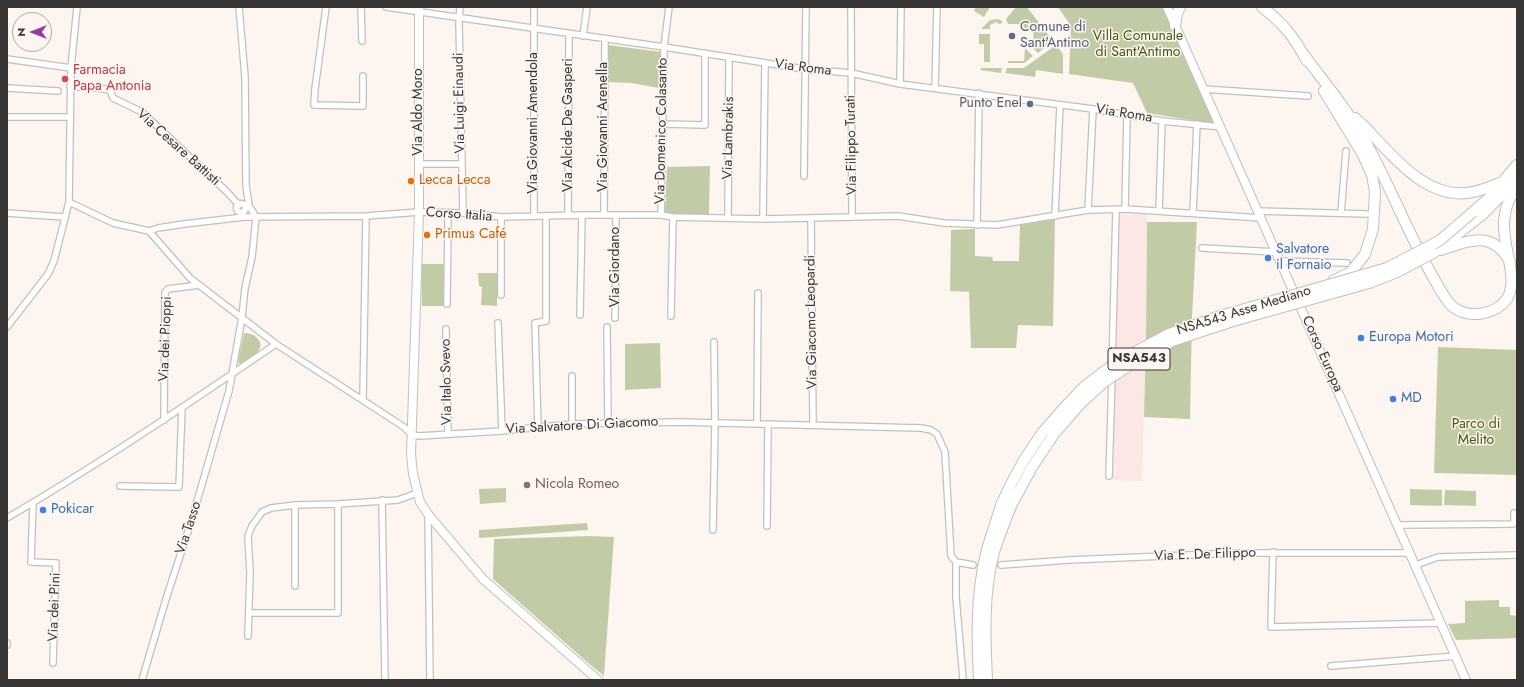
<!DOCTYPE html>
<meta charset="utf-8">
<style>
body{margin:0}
#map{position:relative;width:1524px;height:687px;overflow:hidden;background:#fcf5f0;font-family:Jost,sans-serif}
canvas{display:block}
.frame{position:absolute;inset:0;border:8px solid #383634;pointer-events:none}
.north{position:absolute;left:12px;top:12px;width:40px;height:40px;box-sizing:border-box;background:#fcf5f0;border:1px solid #aea9a5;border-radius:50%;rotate:270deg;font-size:11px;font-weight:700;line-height:16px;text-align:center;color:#383634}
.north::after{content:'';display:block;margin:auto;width:14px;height:18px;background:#953ba6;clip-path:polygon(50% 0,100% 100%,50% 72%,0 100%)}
</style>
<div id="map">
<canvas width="1524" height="687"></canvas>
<div class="frame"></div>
<div class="north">N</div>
</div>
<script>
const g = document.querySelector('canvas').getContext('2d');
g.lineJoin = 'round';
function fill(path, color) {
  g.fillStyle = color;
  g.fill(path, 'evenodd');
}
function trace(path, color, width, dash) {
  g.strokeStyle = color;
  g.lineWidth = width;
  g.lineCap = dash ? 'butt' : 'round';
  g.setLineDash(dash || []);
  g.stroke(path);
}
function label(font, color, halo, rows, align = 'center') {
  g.font = font + ' Jost,sans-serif';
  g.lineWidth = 3;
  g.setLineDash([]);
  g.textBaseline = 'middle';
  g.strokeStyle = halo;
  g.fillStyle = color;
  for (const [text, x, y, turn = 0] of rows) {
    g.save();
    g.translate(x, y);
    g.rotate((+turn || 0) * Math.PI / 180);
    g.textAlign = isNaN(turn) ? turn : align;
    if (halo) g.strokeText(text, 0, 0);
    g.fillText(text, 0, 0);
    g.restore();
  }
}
fill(new Path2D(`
 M1147 214 1146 336 1142 481 1113 480 1119 215Z`), '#fde7e5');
fill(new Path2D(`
 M976 7H990L984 17 974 11Z
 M1016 7H1027L1053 41 1038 53 1029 44 1034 43 1033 31 1025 30 1023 24H1008L1006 19Z
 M1058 7H1163L1215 124 1147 113 1133 83 1069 74 1071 26Z
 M998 19 1002 21V23L999 24 996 22 990 25V29H981L990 20Z
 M979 34H990V62H984V44H979Z
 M608 45 661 52 659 88 631 83 608 82Z
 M1056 45 1063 54V74L1036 70 1035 77 1005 73 1007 68H1024Z
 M1025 48 1033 56 1024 63H1008V61H1024Z
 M981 68H1002L1001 73 980 70Z
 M710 166 709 215 665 214 667 167Z
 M1055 219 1053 326 1018 325 1016 348H971L969 292 950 291 951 230 975 229V256L992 257 993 261H1019L1020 225Z
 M1147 222H1197L1192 317 1190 419 1144 417 1146 336Z
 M421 264H446V306H422Z
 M478 273H497V306L481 305 482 287 479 286Z
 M244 333C248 333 253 334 256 337 269 349 250 358 241 365L238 362Z
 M660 343 661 388 625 390V344Z
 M1438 347 1517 350V475L1434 473Z
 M506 488V502L480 504 479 489Z
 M1410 489 1442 490V506L1410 505Z
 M1445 490 1476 491V506L1444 505Z
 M587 523 588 530 479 538V530Z
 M590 536 614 537 604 676 587 662 493 579 494 539Z
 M1499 600V607H1510V615L1517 616V638L1456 640 1448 624 1465 623V601Z`), '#c1cca7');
const street = new Path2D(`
 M326 7 315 89 314 105 363 106V76
 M361 7 362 41
 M386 7 664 47 804 69 851 73 900 84 1093 109 1162 121 1221 127
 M460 7 459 22 463 213
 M851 7 852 217
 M583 36 587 7
 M7 59 71 68
 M900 84 901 7
 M70 87H91L110 90 113 98 142 112 226 191 239 205
 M7 88 58 91
 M935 88 937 7
 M1203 89 1308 96
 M7 117H70
 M662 124 705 125V53
 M419 164H461
 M804 176 806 7
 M69 202 113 223 149 231 158 228 184 224 244 217 366 216 419 212 463 213 501 217 582 215H661L673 217 763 219 898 216 944 223 997 225 1088 210 1125 209 1261 218
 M236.5 208a4.5 4.5 0 1 1 9 0a4.5 4.5 0 1 1-9 0Z
 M1125 209 1127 115
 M1088 210 1093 109
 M1159 211 1162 121
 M1257 211 1367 214
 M7 213 64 217
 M1193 213 1197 124
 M1341 213 1346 151
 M604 215 605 39
 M661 215 664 47 669 7
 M534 216V7
 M568 216 569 34
 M1055 216 1060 105
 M501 217V295
 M728 218 729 57
 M811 218 813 425
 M763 219 765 63
 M977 225 979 93
 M149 231 190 278 199 285 276 344 404 427 412 435 419 436 502 431 572 424 679 422 921 428 931 430 937 434 945 452 951 556 956 562 973 565
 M1202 248 1276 252
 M1280 261 1347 263
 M447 304 448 213
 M580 315 582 215
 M671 316 673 217
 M615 318 616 216
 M498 323 502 431
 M7 327 48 274 54 261 69 202 71 68 77 7
 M607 327 608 423
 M446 329 448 434
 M1112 368 1116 209
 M363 400 366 216
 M164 420 165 292 168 289 199 285
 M572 424V376
 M757 424 758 293
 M538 428 535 323 546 321V217
 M1109 476 1112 376
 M120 486 179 487 182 407
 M382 500 385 680
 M33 503 31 562 56 563 53 663
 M295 505V586
 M428 514 430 680
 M7 518C99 464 188 404 276 344
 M1398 525 1513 524 1514 523V513
 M767 526 768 424
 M713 530 715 423 714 342
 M1273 552 1271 627 1441 623
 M956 562V597L963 679
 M1001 565 1069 560 1237 553H1410
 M1416 565 1438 557 1517 555
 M249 613H338V504
 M248 636 250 572 248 536 252 526 262 512 271 508 295 505 338 504 398 500 417 493
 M7 643V645
 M1331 666 1456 656
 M142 680 166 599 191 522 229 391 242 317 245 288 252 257 256 217 249 206 246 185 245 77 239 7`);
const secondary = new Path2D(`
 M419 7V212L411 454 413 474 420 502 428 514 443 532 483 579 598 680
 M1167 7 1466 680`);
const highway = new Path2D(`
 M1262 7C1284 24 1294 37 1307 61
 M1175 26 1177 14 1180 7
 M1304 55C1328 87 1353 117 1371 152 1393 193 1410 237 1433 277 1439 287 1444 299 1453 307 1469 319 1495 315 1507 299 1524 269 1485 228 1517 187
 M1324 91 1363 155 1372 175 1375 192 1373 229 1365 254 1351 272 1333 281
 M1355 118 1363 125C1390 153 1424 198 1467 193 1480 192 1492 186 1505 181
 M1473 212 1489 198 1517 165
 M1441 250C1469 241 1492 229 1510 262
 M1433 253 1483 214 1517 179
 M979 680C977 639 976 598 985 558 989 540 996 523 1001 505
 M987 680C985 637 983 594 994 552 999 537 1005 521 1011 506`);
trace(street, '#c5bfba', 8);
trace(secondary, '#c5bfba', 10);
trace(highway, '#c5bfba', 12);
trace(street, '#fff', 5.5);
trace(secondary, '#fff', 8);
trace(highway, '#fff', 10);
const highwayBridge = new Path2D(`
 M1001 505 1012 482 1024 460 1042 433 1064 408 1085 386 1110 367 1137 351 1169 334 1217 317 1387 268 1439 241 1473 212
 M1011 506 1032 467 1054 434 1080 404 1104 382 1142 357 1172 341 1233 321 1369 283 1397 272 1433 253`);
trace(highwayBridge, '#c5bfba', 12, []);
trace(highwayBridge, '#fff', 10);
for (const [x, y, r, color] of [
 [1012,36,4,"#5c6f8a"],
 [65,79,4,"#e0444e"],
 [1030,104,4,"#5c6f8a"],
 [411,181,4,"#e8710a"],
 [427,235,4,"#e8710a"],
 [1268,258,4,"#3f7fe0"],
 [1361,338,4,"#3f7fe0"],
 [1393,399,4,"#3f7fe0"],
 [527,485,4,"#8d6e63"],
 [43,510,4,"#3f7fe0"]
]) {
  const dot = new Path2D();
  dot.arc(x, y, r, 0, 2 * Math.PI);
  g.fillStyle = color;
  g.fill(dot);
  trace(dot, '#fcf5f0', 1.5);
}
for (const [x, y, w] of [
 [1139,359,62]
]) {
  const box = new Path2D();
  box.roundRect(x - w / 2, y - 11, w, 22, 3);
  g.fillStyle = '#fcf5f0';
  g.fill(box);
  trace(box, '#383634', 1);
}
label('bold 13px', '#383634', null, [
 ["NSA543",1139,359]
]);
label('14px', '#4e5e75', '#fcf5f0', [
 ["Comune di",1020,28],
 ["Sant'Antimo",1020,44],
 ["Punto Enel",1022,104,"right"]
], 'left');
label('14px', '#46560e', '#fcf5f0', [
 ["Villa Comunale",1138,37],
 ["di Sant'Antimo",1138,53],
 ["Parco di",1476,425],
 ["Melito",1476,441]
]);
label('14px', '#383634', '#fcf5f0', [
 ["Via Roma",803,68,7],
 ["Via Luigi Einaudi",460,103,-91],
 ["Via Aldo Moro",419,112,-90],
 ["Via Roma",1124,114,9],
 ["Via Giovanni Amendola",534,123,-90],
 ["Via Alcide De Gasperi",569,125,-90],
 ["Via Giovanni Arenella",604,127,-90],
 ["Via Domenico Colasanto",662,131,-89],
 ["Via Lambrakis",729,138,-89],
 ["Via Filippo Turati",852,145,-91],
 ["Via Cesare Battisti",178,148,42],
 ["Corso Italia",459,215,4],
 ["Via Giordano",616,267,-90],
 ["NSA543 Asse Mediano",1244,311,-17],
 ["Via Giacomo Leopardi",812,322,-91],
 ["Via dei Pioppi",166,339,-88],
 ["Corso Europa",1322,354,66],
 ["Via Italo Svevo",447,382,-91],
 ["Via Salvatore Di Giacomo",582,426,-3],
 ["Via Tasso",189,528,-72],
 ["Via E. De Filippo",1205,555,-2],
 ["Via dei Pini",55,607,-88]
]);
label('14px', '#be3a42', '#fcf5f0', [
 ["Farmacia",73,71],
 ["Papa Antonia",73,87]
], 'left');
label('14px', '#c56008', '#fcf5f0', [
 ["Lecca Lecca",419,181],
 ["Primus Café",435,235]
], 'left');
label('14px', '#366cbe', '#fcf5f0', [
 ["Salvatore",1276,250],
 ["il Fornaio",1276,266],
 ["Europa Motori",1369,338],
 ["MD",1401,399],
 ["Pokicar",51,510]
], 'left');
label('14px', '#785e54', '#fcf5f0', [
 ["Nicola Romeo",535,485]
], 'left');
</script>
